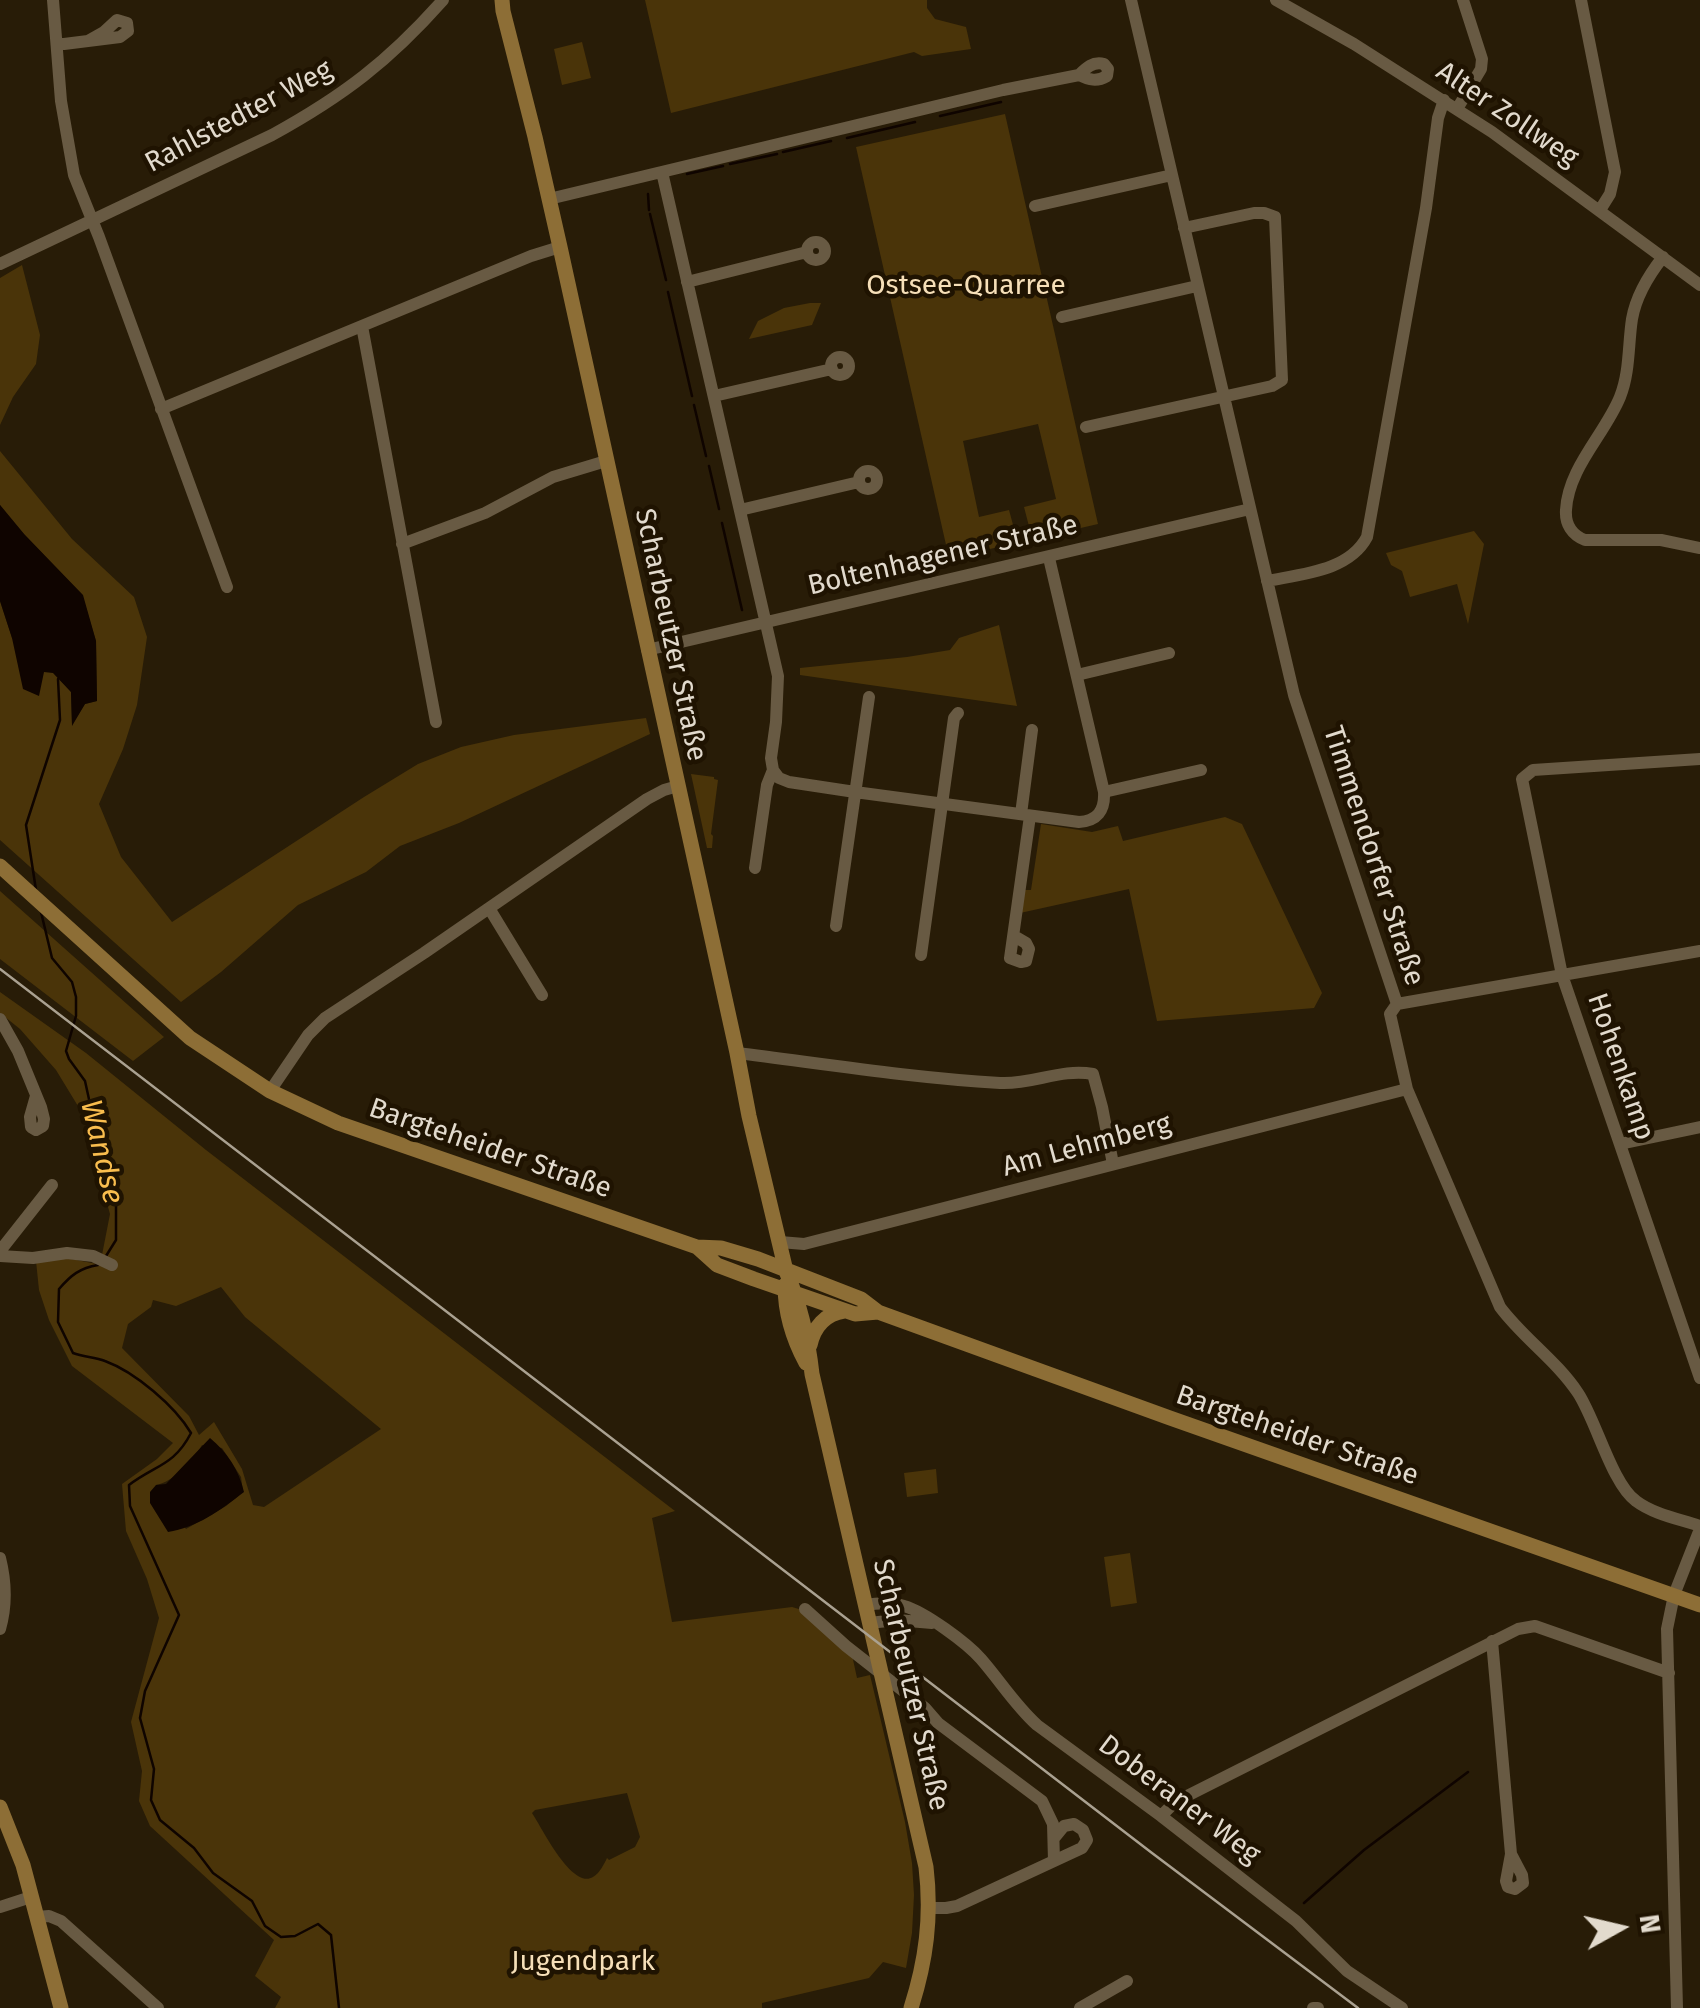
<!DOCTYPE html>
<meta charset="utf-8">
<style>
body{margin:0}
#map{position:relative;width:1700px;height:2008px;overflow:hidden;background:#281c07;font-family:"Fira Sans",sans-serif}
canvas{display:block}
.north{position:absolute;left:1570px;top:1878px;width:100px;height:100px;-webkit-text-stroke:8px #1f1301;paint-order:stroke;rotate:82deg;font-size:28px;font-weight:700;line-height:40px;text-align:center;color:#e2dacd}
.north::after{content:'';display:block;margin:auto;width:35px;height:45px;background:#e2dacd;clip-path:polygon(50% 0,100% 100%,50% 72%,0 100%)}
</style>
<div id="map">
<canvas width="1700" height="2008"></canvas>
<div class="north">N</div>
</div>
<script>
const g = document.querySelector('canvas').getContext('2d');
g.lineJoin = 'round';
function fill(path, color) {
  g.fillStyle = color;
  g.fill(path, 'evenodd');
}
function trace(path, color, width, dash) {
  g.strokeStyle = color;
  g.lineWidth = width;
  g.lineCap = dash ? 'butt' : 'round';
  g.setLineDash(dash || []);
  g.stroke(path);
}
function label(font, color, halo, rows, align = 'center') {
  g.font = font + ' "Fira Sans",sans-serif';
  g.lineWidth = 9;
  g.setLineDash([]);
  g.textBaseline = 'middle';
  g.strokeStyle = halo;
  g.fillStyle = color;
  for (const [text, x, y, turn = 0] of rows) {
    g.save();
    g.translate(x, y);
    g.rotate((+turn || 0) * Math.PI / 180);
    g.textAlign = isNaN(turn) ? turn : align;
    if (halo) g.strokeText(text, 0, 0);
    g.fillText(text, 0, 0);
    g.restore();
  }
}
fill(new Path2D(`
 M645 0H927V8L935 19 966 27 971 49 922 56 914 52 671 113Z
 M582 42 591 78 562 85 554 49Z
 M1005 114 1098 524 1046 536 1045 531 1031 534 1024 507 1056 499 1038 424 963 441 979 517 1009 510 1015 532 1006 534 1008 545 949 558 856 147Z
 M22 265 40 335 36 364 13 397 0 425V278Z
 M810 303H821L812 325 749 339 758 321 784 308Z
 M0 451 72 539 134 597 147 637 137 705 123 749 99 804 121 857 172 922 364 797 418 764 461 747 514 735 646 718 650 734 459 823 400 846 366 872 298 905 221 972 181 1002 0 840V601L12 638 44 672H53L71 692 72 724 85 704 97 701 96 641 82 595 24 534 0 505Z
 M1474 531 1484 544 1468 624 1457 584 1410 597 1402 571 1391 565 1386 553Z
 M999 625 1017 706 800 675V668L907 657 950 650 959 638Z
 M691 774 714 777V779L718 780 711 834 713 836 712 848H707Z
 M1225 817 1242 824 1322 993 1314 1008 1157 1021 1129 889 1020 913 1023 890H1031L1041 824 1092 832 1118 826 1123 841Z
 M0 891 164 1037 133 1061 0 959Z
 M0 992 86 1053 206 1150 675 1511 652 1518 672 1622 792 1607 802 1610 852 1655 857 1678 870 1675 905 1822 912 1863 914 1895 912 1933 906 1968 883 1962 869 1978 762 2003V2008H275L281 1997 255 1976 274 1940 150 1826 139 1801 142 1771 131 1722 159 1618 147 1579 126 1531 122 1484 157 1459 173 1443 72 1366 49 1320 39 1290 36 1261 66 1258 97 1264 102 1255 110 1214 81 1111 56 1070 20 1029 0 1013ZM221 1287 245 1317 381 1429 264 1507 253 1505 242 1469 214 1422 199 1435 189 1416 122 1348 128 1324 151 1307 153 1300 176 1306ZM202 1445 222 1448 241 1477 243 1492 226 1506 186 1529 156 1485C174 1482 193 1460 202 1445ZM627 1793 640 1837 635 1847 609 1860 607 1858C604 1864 600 1873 593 1877 572 1890 542 1828 532 1813L535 1810Z
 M936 1469 938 1493 907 1497 904 1473Z
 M1130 1553 1137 1603 1111 1607 1104 1557Z`), '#4a3409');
fill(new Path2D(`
 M0 505 24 534 83 595 96 641 97 701 85 704 72 726 71 692 53 673 44 672 39 696 23 689 12 638 0 601Z
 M210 1438C227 1452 239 1470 244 1492 221 1510 196 1528 168 1532L150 1503V1492L156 1485 166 1484Z`), '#0f0400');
trace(new Path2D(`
 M940 116 1001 102
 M847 138 915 122
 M783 152 831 141
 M730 164 777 154
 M687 174 723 166
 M648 194 649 210
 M650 214 666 280
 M668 292 692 396
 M694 405 706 456
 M709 466 719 509
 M722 523 742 610
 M36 890 26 825 60 720 58 679
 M41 912 52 958 72 982 76 997V1016L66 1051 69 1059 85 1081 101 1154 116 1205V1240L106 1256
 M98 1265C80 1268 71 1275 59 1289L58 1322 73 1353C84 1357 95 1357 105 1361 135 1372 175 1406 191 1433 174 1466 155 1465 129 1485L130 1506 179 1615 145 1691 140 1718 154 1769 151 1800 160 1820 194 1848 213 1873 252 1901 265 1926 281 1937 295 1936 318 1924 331 1935 339 2008
 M1304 1903 1364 1850 1468 1772`), '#0f0400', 2.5);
trace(new Path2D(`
 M53 0 61 101 74 175 99 237 227 587
 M1131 0 1294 695 1397 1004 1390 1014 1407 1089 1500 1307C1523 1338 1556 1360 1578 1393 1596 1420 1612 1484 1636 1501 1653 1514 1679 1519 1700 1526
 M1276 0 1354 44 1492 132 1700 285
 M1581 0 1615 172 1610 194 1600 210
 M57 44H64L120 37 128 31 127 23 117 20 104 32 88 41
 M1457 109 1481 69 1482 59 1463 0
 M662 172 778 676 776 722 771 758 773 770 779 778 789 782 855 792 1079 822C1097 821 1105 811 1104 792L1049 558
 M549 199 1003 90 1079 75C1086 68 1093 61 1104 64L1108 69 1107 76C1097 82 1089 80 1079 75
 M1035 206 1172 175
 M807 251a9 9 0 1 1 18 0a9 9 0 1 1-18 0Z
 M1663 257C1648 276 1636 296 1632 319 1628 345 1630 372 1620 397 1605 434 1568 468 1566 510 1565 524 1572 535 1585 540H1661L1700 548
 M0 264 272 135C343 96 389 61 443 0
 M687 282 807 252
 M1062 317 1197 286
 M362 326 436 722
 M831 366a9 9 0 1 1 18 0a9 9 0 1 1-18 0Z
 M714 396 832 369
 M161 409 531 256 560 247
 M1086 427 1272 386 1282 380 1275 217 1264 213H1254L1184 228
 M859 480a9 9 0 1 1 18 0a9 9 0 1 1-18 0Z
 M740 510 859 482
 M402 544 485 513 553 477 606 461
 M1267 581C1302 574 1349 571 1367 537L1426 208 1438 118 1444 100
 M647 650 1250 509
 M1077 675 1169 653
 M1700 759 1533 770 1522 779 1562 975 1700 1378
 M1104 792 1201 770
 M1021 814 1032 730
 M755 868 767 785 773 770
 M489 908 542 995
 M836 926 869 697
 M1014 936 1026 943 1029 949 1026 961 1021 962 1010 958 1030 816
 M921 955 954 718 958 713
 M1397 1004 1700 951
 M0 1019 18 1051 41 1107 44 1119 43 1126 36 1130 31 1127 30 1117 36 1096
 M737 1053C825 1064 912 1078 1000 1083 1032 1085 1061 1068 1093 1074L1102 1107 1113 1164
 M270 1091 308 1035 325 1018 424 953 647 799 664 790 678 786
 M1620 1144 1700 1127
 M780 1242 804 1244 1407 1089
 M0 1251 52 1185
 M0 1256 33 1258 67 1253 93 1256 112 1265
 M0 1558C6 1582 7 1605 0 1629
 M865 1605C877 1603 892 1602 904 1606 925 1612 967 1643 981 1659 1001 1682 1015 1705 1037 1725L1161 1816 1296 1921 1347 1971 1402 2008
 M805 1609 846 1646 925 1708 938 1723 1042 1801 1053 1824 1054 1861
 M869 1623 897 1620 932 1623
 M1492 1641 1511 1854 1506 1881 1508 1887 1515 1889 1523 1883 1522 1875 1511 1854
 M1161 1816 1175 1802 1518 1629 1535 1626 1669 1673
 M0 1907 31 1897
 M929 1908H946L957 1906 1082 1848 1087 1840 1083 1830 1074 1824 1064 1826 1055 1837
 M37 1917 49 1916 61 1921 158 2008
 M1080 2008 1127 1981
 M1313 2008H1318
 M1677 2008 1667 1629 1674 1595 1700 1529`), '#685a43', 12);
trace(new Path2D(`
 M502 0 503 11 535 137 560 247 737 1053 749 1116 786 1271C800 1304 808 1338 812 1374L926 1867C932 1917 926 1961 911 2008
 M0 866 190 1038 270 1091 338 1123 697 1247 721 1248 758 1259 861 1299 878 1312 1170 1418 1700 1605
 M697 1247 717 1265 754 1279 855 1314 878 1312
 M785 1285C785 1312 793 1339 806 1363
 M810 1345C814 1327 825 1314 844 1311
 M0 1807 23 1865 61 2008`), '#8d6e36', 15);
trace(new Path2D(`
 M0 969 1152 1853 1358 2008`), '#aaa191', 2.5);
label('28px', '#e2dacd', '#1f1301', [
 ["Alter Zollweg",1507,115,34],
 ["Rahlstedter Weg",239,117,-28],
 ["Boltenhagener Straße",943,556,-13],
 ["Scharbeutzer Straße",670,635,78],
 ["Timmendorfer Straße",1373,856,72],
 ["Hohenkamp",1620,1067,71],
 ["Am Lehmberg",1087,1146,-15],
 ["Bargteheider Straße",490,1149,19],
 ["Bargteheider Straße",1297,1436,19],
 ["Scharbeutzer Straße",910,1685,77],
 ["Doberaner Weg",1179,1800,37]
]);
label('28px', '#f6dfb8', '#1f1301', [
 ["Ostsee-Quarree",966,286],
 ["Jugendpark",583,1962]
]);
label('italic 30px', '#f9bd4e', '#1f1301', [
 ["Wandse",101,1152,77]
]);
</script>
